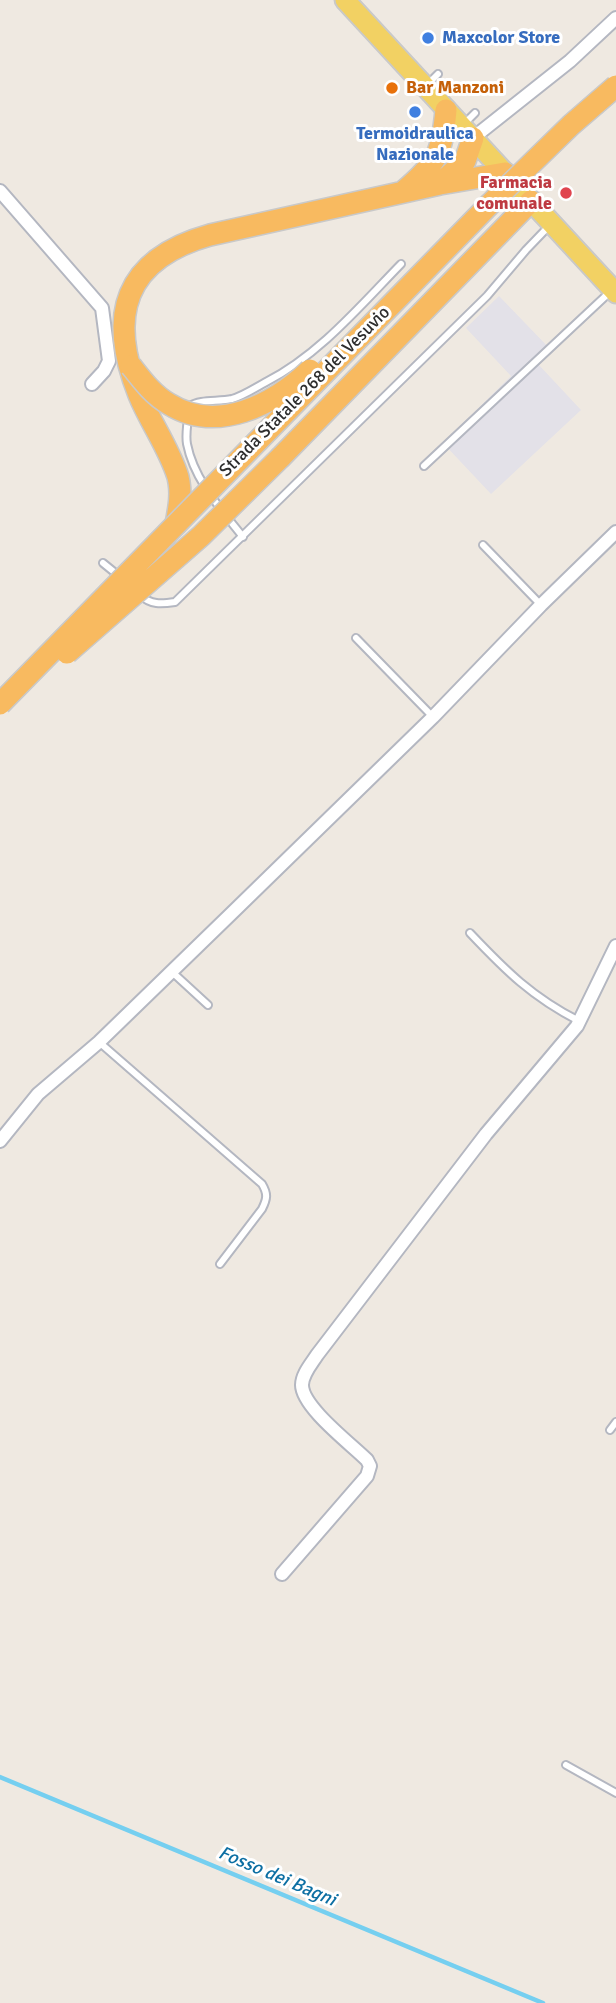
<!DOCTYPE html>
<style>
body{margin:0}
canvas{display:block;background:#efe9e1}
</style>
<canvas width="616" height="2003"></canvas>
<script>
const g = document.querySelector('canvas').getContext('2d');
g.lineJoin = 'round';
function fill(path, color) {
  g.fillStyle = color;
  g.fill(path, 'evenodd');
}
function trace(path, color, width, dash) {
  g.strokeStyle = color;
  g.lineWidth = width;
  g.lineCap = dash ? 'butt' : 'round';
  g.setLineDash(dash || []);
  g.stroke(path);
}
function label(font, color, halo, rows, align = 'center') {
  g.font = font + ' Signika,sans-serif';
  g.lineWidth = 6;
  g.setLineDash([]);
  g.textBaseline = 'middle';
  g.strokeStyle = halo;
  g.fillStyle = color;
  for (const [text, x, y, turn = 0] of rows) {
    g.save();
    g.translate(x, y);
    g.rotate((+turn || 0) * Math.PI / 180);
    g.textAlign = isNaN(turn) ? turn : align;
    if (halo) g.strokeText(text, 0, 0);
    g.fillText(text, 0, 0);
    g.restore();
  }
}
fill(new Path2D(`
 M499 296 552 351 538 364 581 410 491 494 443 443 511 376 466 328Z`), '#e3e1e8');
trace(new Path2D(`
 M0 1777 543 2003`), '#75cff0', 4.5);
const service = new Path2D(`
 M426 86 438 74
 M463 125 475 113
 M424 466 611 291
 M243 537C221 509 194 480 187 444 185 433 188 418 190 406 200 399 218 402 232 399 243 396 255 388 266 382 319 355 360 306 401 264
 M483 545 541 605
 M103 563 119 576
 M140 595C151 605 161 604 175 602L487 296 526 250 550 225
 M356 638 433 717
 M470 933C506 971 532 997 579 1021
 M171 971 208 1005
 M99 1042 262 1184C268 1194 267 1199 262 1209L220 1264
 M610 1430 616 1422
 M566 1765 616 1793`);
const minor = new Path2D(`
 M473 138 570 61 616 18
 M0 191 102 308 109 361 104 371 92 384
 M0 1141 38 1094 99 1042 235 910 433 717 541 605 616 532
 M282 1574 367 1476 370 1466 367 1460C351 1444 302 1407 302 1385 302 1374 312 1363 317 1355L486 1134 577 1026 616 946`);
const primary = new Path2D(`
 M345 0 616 293`);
const trunk = new Path2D(`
 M441 183 465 161 473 138
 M404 191C438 162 442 153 446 110
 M281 457 531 201
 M176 524C179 508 182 493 178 477 169 448 150 422 139 395 107 315 124 259 210 235L440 184 505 173`);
trace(service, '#b4b7c1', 10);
trace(minor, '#b4b7c1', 16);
trace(primary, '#c9c9c9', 23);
trace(trunk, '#c9c9c9', 24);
trace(service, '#fff', 6);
trace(minor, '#fff', 12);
trace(primary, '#f2d163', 19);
trace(trunk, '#f8ba60', 21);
const trunkBridge = new Path2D(`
 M131 366C142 380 153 395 169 404 217 434 273 405 310 370
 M67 653 201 536 281 457
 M0 704 491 203 571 125 616 86`);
trace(trunkBridge, '#c9c9c9', 24, []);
trace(trunkBridge, '#f8ba60', 21);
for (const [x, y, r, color] of [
 [428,38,7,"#3f7fe0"],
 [392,88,7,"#e8710a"],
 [415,112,7,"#3f7fe0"],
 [566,193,7,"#e0444e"]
]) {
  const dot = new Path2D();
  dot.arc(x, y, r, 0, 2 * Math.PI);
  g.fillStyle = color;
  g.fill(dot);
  trace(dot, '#fff', 2.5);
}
label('bold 18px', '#366cbe', '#fff', [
 ["Maxcolor Store",442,38],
 ["Termoidraulica",415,134,"center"],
 ["Nazionale",415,155,"center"]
], 'left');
label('bold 18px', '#c56008', '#fff', [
 ["Bar Manzoni",406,88]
], 'left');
label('bold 18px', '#be3a42', '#fff', [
 ["Farmacia",552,183],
 ["comunale",552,204]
], 'right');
label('18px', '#2e2e2e', '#fff', [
 ["Strada Statale 268 del Vesuvio",305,392,-45]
]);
label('italic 19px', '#0d6fa3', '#fff', [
 ["Fosso dei Bagni",277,1877,23]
]);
</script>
